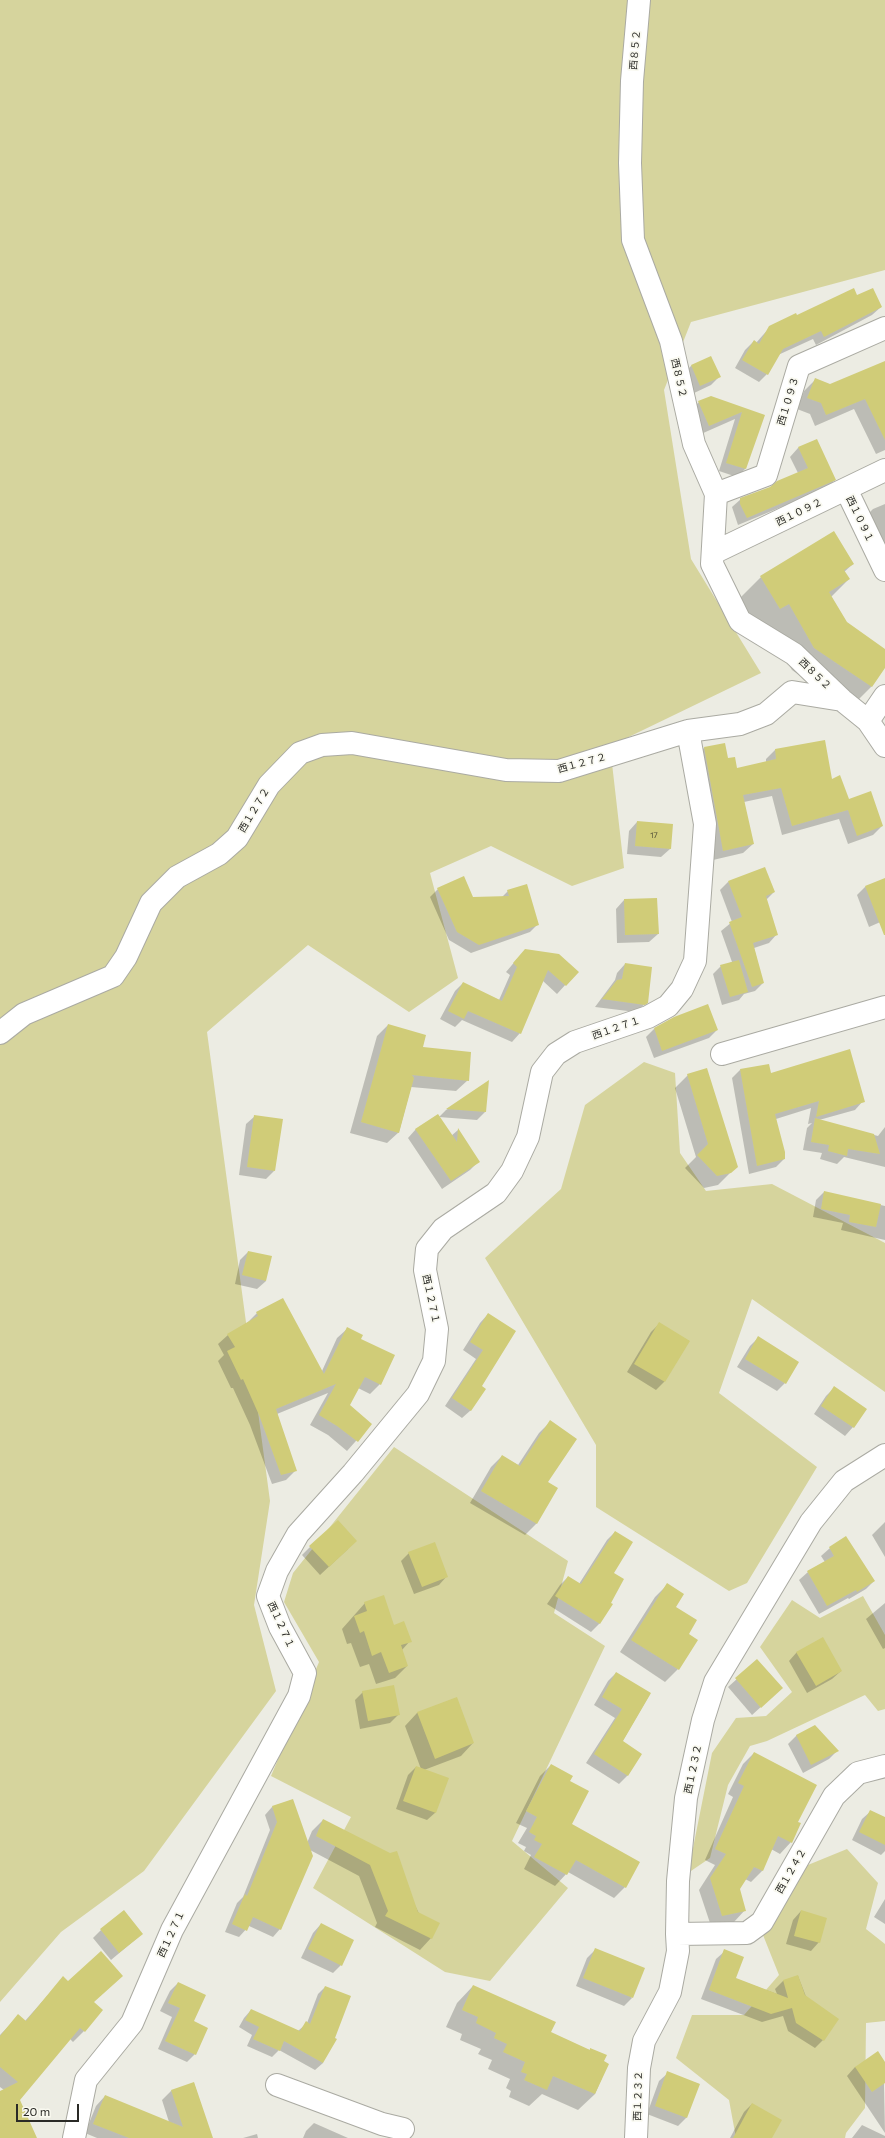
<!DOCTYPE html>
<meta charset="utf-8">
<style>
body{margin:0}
#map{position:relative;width:885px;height:2138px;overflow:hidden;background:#ecece3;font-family:Commissioner,sans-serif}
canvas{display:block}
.scale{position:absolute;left:16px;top:2104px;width:63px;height:18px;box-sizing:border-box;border:2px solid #2a2a26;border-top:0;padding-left:5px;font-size:12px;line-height:14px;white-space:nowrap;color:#2a2a26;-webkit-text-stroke:3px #f9f9f0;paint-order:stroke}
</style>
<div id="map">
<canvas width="885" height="2138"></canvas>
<div class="scale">20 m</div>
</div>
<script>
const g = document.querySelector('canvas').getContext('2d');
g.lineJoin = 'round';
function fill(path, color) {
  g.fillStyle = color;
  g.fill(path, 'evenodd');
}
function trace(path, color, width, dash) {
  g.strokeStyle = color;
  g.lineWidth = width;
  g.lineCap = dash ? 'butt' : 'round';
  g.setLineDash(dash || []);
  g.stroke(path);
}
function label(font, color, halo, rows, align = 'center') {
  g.font = font + ' Commissioner,"Noto Sans JP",sans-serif';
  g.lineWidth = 3.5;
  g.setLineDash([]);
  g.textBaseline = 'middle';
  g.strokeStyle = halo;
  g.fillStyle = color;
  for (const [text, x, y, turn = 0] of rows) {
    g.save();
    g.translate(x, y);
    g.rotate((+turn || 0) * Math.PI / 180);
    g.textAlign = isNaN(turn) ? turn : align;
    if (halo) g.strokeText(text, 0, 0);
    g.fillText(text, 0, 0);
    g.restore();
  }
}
fill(new Path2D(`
 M0 0H885V270L691 322 664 390 691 559 761 673 610 746 624 868 572 886 491 846 430 873 458 978 409 1012 308 945 207 1032 270 1501 254 1605 276 1691 144 1871 61 1932 0 2002Z
 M644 1062 675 1073 680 1153 706 1191 772 1184 885 1243V1392L752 1299 719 1393 817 1467 747 1583 729 1591 596 1507V1445L485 1258 561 1189 585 1105Z
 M394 1447 568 1561 554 1613 605 1646 512 1841 568 1888 490 1981 445 1972 313 1888 351 1817 271 1776 319 1662 284 1602 293 1573Z
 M863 1596 885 1635V1709L878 1711 865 1695 767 1741 750 1746 728 1785 710 1858 688 1873 712 1753 736 1718 766 1716 792 1692 760 1647 792 1600 820 1618Z
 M847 1849 878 1883 866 1929 885 1944V2021L866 2023 865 2108 846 2133 845 2138H736L729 2100 676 2058 692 2015H744L779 1975 763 1935 803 1867Z`), '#d6d49d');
fill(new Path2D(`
 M857 296 881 307 872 315 816 345 813 339 778 355 767 374 759 382 735 368 745 350 754 341 756 343 770 327Z
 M711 357 719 377 711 385 692 394 683 374 691 366Z
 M885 362V450L876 454 854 409 815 426 810 414 797 409 804 391 815 380 830 386Z
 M699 402 764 415 745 469 737 477 719 471 735 419 701 434 691 410Z
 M816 440 835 480 827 488 738 525 732 507 741 499 771 488 798 473 790 457 798 448Z
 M885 504V563L865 517 873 509Z
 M853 564 844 572 849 579 831 597 846 623 885 650V667L871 687 848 710 792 670 766 626 757 631 738 600 761 577Z
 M824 741 831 780 848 800 882 826 873 835 848 844 839 819 782 835 772 796 744 802 753 844 743 853 713 860 695 757 704 748 724 744 727 759 736 769 766 763V759L775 750Z
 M637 822 672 825 670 849 661 857 627 854 629 831Z
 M885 879V920L869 927 857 895 865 887Z
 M728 882 774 892 766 900 777 934 769 943 754 948 763 983 755 991 744 994 739 1000 722 1005 713 974 721 966 732 962 721 931 732 922 720 890Z
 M438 889 473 898 502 897 508 891 538 924 530 932 471 953 449 940 430 897Z
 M624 900 658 934 649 942 617 943 616 909Z
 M517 959 577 972 557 994 543 981 520 1033 512 1042 462 1020 455 1027 440 1019 455 991 463 983 499 1000 510 975 506 972Z
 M625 964 647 1002 636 1012 595 1007 615 980 617 973Z
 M674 1018 717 1030 709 1038 654 1058 646 1037 654 1029Z
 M388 1025 468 1080 456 1091 411 1087 399 1132 387 1143 350 1133 377 1036Z
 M740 1070 770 1075 863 1101 855 1110 819 1120 878 1136 885 1127V1167L844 1157 837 1164 820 1159 822 1153 803 1150 807 1128 812 1123 808 1124 811 1108 776 1119 784 1159 776 1167 749 1174 732 1078Z
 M688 1075 737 1166 718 1185 704 1188 685 1168 696 1157 675 1088Z
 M488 1082 485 1112 477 1120 439 1117 446 1110Z
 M255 1116 274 1171 266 1179 239 1175 246 1124Z
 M416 1129 451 1136 458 1130 478 1162 470 1170 442 1189 408 1138Z
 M824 1192 885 1206V1240L841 1230 843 1223 813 1217 816 1200Z
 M248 1252 266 1281 257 1289 235 1284 240 1260Z
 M257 1313 322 1371 337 1338 347 1329 360 1340 380 1384 370 1394 358 1388 348 1406 371 1424 347 1451 328 1435 310 1425 328 1393 277 1414 296 1470 286 1480 272 1484 250 1425 233 1388H231L218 1361 224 1355 218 1344 228 1335 247 1323Z
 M488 1314 481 1387 471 1410 462 1418 445 1406 476 1359 463 1350 480 1323Z
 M659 1324 689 1341 664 1382 656 1390 627 1372 651 1332Z
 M758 1338 785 1383 777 1391 737 1367 750 1346Z
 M834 1388 865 1409 853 1427 845 1436 814 1414 826 1396Z
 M550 1422 547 1482 557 1488 536 1524 525 1535 470 1503 491 1467 502 1456 518 1465 539 1433Z
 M885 1522V1557L872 1535Z
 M615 1532 609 1604 611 1605 599 1624 591 1632 547 1604 560 1585 568 1577 579 1584 607 1540Z
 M310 1547 348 1549 320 1575 302 1555Z
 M830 1548 874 1581 866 1589 849 1599 848 1598 819 1614 799 1580 808 1572 825 1562 821 1556Z
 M409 1553 447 1576 439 1585 414 1594 401 1561Z
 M667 1585 674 1607 687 1634 678 1669 665 1682 620 1652 655 1597Z
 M365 1603 410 1641 402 1650 407 1666 395 1678 376 1684 369 1664 360 1667 351 1643 347 1644 342 1629Z
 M885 1603V1648L883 1649 866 1619Z
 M797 1652 841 1671 832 1679 807 1693 789 1661Z
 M757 1661 773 1696 752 1715 728 1687Z
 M616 1673 650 1694 622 1742 641 1754 627 1776 619 1784 586 1763 615 1718 594 1705 608 1681Z
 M363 1692 398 1715 390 1723 360 1729 355 1700Z
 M456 1698 473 1743 461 1756 424 1770 436 1812 427 1820 396 1809 408 1775 416 1767 421 1769 405 1726 417 1713Z
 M797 1735 837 1751 829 1759 803 1773 788 1744Z
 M754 1753 797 1822 791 1842 780 1854 771 1849 762 1871 751 1882 745 1879 739 1889 745 1910 734 1922 711 1926 699 1890 715 1865 705 1860 733 1797 728 1794 743 1764Z
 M551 1765 569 1782 570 1825 625 1887 614 1898 568 1872 555 1886 524 1869 531 1855 524 1851 526 1847 518 1843 527 1828 516 1823 540 1776Z
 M292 1800 307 1843 312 1831 323 1820 390 1854 431 1938 420 1950 375 1927 377 1923 359 1876 310 1850 280 1929 273 1937 249 1926 239 1937 225 1932 237 1903 243 1897 270 1830 265 1815 272 1807Z
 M871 1811 885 1818V1851L881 1855 852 1840 862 1819Z
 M885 1899V1924L874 1917Z
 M801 1911 819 1942 811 1951 786 1944 793 1920Z
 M321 1924 341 1965 333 1973 301 1958 313 1933Z
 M101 1930 142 1934 111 1960 93 1938Z
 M596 1949 632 1998 624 2006 576 1986 587 1958Z
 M725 1951 734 1978 777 1994 775 1989 783 1981 798 1976 823 2040 815 2048 788 2031 783 2016 762 2022 701 1999 716 1959Z
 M63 1978 93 2003 84 2031 73 2042 70 2039 19 2099 36 2138H0V2092L4 2090 0 2087V2035L18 2016 25 2021Z
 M178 1983 193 2022 195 2054 187 2062 158 2049 172 2017 160 2011 170 1991Z
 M473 1986 550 2033 589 2050 591 2049 602 2062 608 2064 595 2094 578 2110 542 2094 529 2106 509 2097 511 2091 506 2088 510 2079 488 2069 492 2060 478 2054 481 2049 460 2040 462 2034 446 2027 457 2003Z
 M325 1987 323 2063 315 2070 279 2050 272 2057 247 2046 252 2035 239 2027 244 2018 251 2010 298 2031 307 2023 318 1994Z
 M885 2064 884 2086 885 2133 847 2076 855 2067Z
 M668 2073 699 2084 686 2118 678 2126 647 2114 659 2081Z
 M194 2083 212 2138H97L85 2133 96 2106 105 2096 169 2122 162 2100 171 2091Z
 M752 2104 771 2138H730L744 2112Z
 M314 2123 348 2138H303L306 2131Z
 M862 2125 885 2136V2138H852Z
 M257 2134 258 2138H243Z`), '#0003');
fill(new Path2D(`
 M854 288 857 295 873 288 882 307 824 337 821 331 783 349 768 375 742 360 754 340 759 344 769 326 796 313 797 315Z
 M711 356 721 377 700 386 691 365Z
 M885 361V440L865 399 826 415 821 403 807 398 815 378 830 384Z
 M711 396 765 415 746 469 726 463 742 412 709 426 698 401Z
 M817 439 836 480 747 518 740 504V498L770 487 777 481 808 468 798 447Z
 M834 531 854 564 844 570 850 579 829 592 847 622 885 649V668L872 687 814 648 789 604 780 609 760 576Z
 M825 740 832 779 840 775 849 799 871 791 883 826 857 836 848 810 792 826 781 788 743 795 754 844 723 851 704 747 725 743 728 758 735 757 737 768 776 759 775 749Z
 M637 821 673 824 671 849 635 846Z
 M765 867 775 892 766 896 778 935 753 943 764 983 752 987 729 922 742 917 728 881Z
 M464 876 473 897 509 896 507 890 527 884 539 925 479 945 457 932 437 888Z
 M885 878V935H884L865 886Z
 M657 898 659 934 625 935 624 899Z
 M525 949 559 954 579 972 566 986 548 970 521 1034 468 1011 464 1019 448 1011 463 982 502 1001 517 967 513 963Z
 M739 960 748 992 730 997 720 965Z
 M625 963 652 967 648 1003 645 1005 602 999 617 980 622 979Z
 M708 1004 718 1030 662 1051 654 1028 674 1017Z
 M388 1024 426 1035 423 1047 471 1052 469 1081 412 1075 414 1078 399 1133 361 1122Z
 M850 1049 865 1102 816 1117 819 1101 775 1114 785 1152V1159L757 1166 740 1069 769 1064 771 1073Z
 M707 1068 738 1167 731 1173 717 1176 697 1155 708 1144 687 1074Z
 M489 1080 486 1112 446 1109Z
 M438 1114 457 1142 458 1128 480 1162 451 1181 415 1129Z
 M254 1115 283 1119 275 1171 247 1167Z
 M815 1118 874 1134 880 1154 848 1149 847 1156 828 1151 829 1145 811 1142Z
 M824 1191 881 1204 876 1227 849 1222 850 1215 821 1209Z
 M248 1251 272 1256 266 1281 242 1275Z
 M283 1298 324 1374 347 1327 363 1335 361 1339 395 1355 381 1385 365 1377 350 1405 372 1424 358 1442 337 1426 319 1415 336 1384 276 1409 297 1471 281 1475 259 1415 243 1379 241 1380 227 1351 235 1347 227 1334 258 1316 256 1312Z
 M488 1313 516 1331 482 1386 486 1389 471 1411 452 1398 483 1350 470 1342Z
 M659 1322 690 1341 665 1382 634 1364Z
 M758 1336 799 1362 786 1384 745 1359Z
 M834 1386 867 1409 854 1428 821 1406Z
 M550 1420 577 1439 548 1482 558 1488 537 1524 481 1491 502 1455 520 1466Z
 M338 1520 357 1541 329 1567 309 1546Z
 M615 1531 633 1542 614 1573 624 1579 611 1603 613 1604 600 1624 555 1596 568 1576 581 1584Z
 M846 1536 875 1581 857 1592 856 1590 827 1606 807 1571 834 1556 829 1547Z
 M435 1542 448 1577 422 1587 408 1552Z
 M667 1583 684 1594 676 1607 697 1620 689 1634 698 1640 679 1670 631 1640Z
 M384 1595 394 1625 404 1621 412 1642 401 1645 408 1666 389 1673 381 1652 372 1656 364 1631 360 1633 354 1616 367 1611 364 1602Z
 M823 1637 842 1671 816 1686 796 1652Z
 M757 1659 783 1688 761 1708 735 1678Z
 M616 1672 651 1693 623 1741 642 1754 628 1776 594 1754 622 1709 602 1697Z
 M394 1685 400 1715 368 1721 362 1691Z
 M457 1697 474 1743 435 1759 417 1712Z
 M815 1725 839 1751 811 1765 796 1735Z
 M754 1752 817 1785 798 1822 801 1823 792 1843 778 1836 763 1871 754 1867 740 1889 746 1911 722 1916 710 1878 726 1854 715 1849 744 1786 738 1783Z
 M551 1764 573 1776 570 1781 589 1791 572 1824 640 1862 626 1888 576 1860 567 1875 534 1857 542 1844 534 1840 536 1836 529 1832 537 1817 526 1811Z
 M416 1766 449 1778 436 1813 403 1801Z
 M293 1799 313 1856 281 1930 253 1917 247 1931 232 1924 245 1894 247 1896 277 1822 272 1806Z
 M870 1810 885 1817V1845L859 1832Z
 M323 1819 390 1853 397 1851 418 1912 440 1923 432 1939 385 1916 388 1911 370 1865 316 1836Z
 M124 1910 143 1934 119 1953 100 1929Z
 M801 1910 827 1918 820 1943 794 1936Z
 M321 1923 354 1940 342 1966 308 1949Z
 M595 1948 645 1968 633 1998 583 1978Z
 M724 1949 744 1957 736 1978 788 1998 783 1980 798 1975 805 1995 839 2019 824 2041 796 2023 792 2008 771 2014 709 1990Z
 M101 1951 123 1976 94 2002 103 2010 85 2032 80 2028 20 2100 37 2138H0V2091L18 2082 0 2067V2036L18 2014 26 2021 63 1976 68 1981Z
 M178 1982 206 1995 194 2021 208 2028 196 2055 165 2041 180 2008 168 2003Z
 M473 1985 556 2022 551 2032 590 2050V2048L607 2055 604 2061 609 2064 595 2094 553 2076 547 2090 524 2080 527 2074 521 2072 525 2062 503 2052 507 2044 494 2038 496 2033 476 2023 478 2017 462 2010Z
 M325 1986 351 1996 335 2038 337 2039 323 2063 284 2041 280 2051 253 2039 259 2027 245 2020 251 2009 300 2031 306 2021 310 2024Z
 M878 2051 885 2062V2083L872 2092 855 2067Z
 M667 2071 700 2084 687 2118 655 2106Z
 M194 2082 213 2138H129L93 2124 105 2095 183 2127 171 2090Z
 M752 2103 782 2120 772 2138H733Z`), '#d0cc78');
const street = new Path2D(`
 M639 0 632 81 630 163 633 240 671 341 694 444 716 494 712 564 740 621 794 654 842 700 868 721 885 746
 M846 489 885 570
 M716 494 766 475 799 366 885 328
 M713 553 885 470
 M868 721 885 696
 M0 1033 24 1014 113 976 126 957 151 903 177 877 219 854 237 838 269 785 300 753 322 745 352 743 506 770 559 771 688 731
 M722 1054 885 1007
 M677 1934 747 1933 762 1922 834 1796 858 1773 885 1766
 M277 2085 382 2124 403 2129
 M74 2138 86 2080 132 2023 172 1930 299 1696 305 1673 280 1627 268 1596 277 1571 298 1534 353 1473 418 1394 434 1361 437 1329 425 1270 427 1249 443 1229 496 1193 512 1171 528 1137 542 1072 556 1054 575 1042 648 1017 668 1006 682 989 695 961 705 824 688 731 740 724 766 714 792 692 842 700
 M636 2138 639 2068 644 2041 670 1992 678 1951 677 1934 678 1881 686 1798 703 1720 715 1682 811 1522 844 1481 885 1455`);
trace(street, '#aaaaa2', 24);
trace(street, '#fff', 22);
label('8px', '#54523a', null, [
 ["17",654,835]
]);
label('10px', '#2a2a26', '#f9f9f0', [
 ["西８５２",635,50,-85],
 ["西８５２",679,378,77],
 ["西１０９３",788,401,-73],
 ["西１０９２",799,512,-26],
 ["西１０９１",860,519,64],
 ["西８５２",815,674,44],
 ["西１２７２",582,763,-15],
 ["西１２７２",254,810,-59],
 ["西１２７１",616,1028,-19],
 ["西１２７１",431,1299,78],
 ["西１２７１",281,1625,65],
 ["西１２３２",693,1769,-78],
 ["西１２４２",791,1871,-60],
 ["西１２７１",171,1934,-65],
 ["西１２３２",638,2096,-88]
]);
</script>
